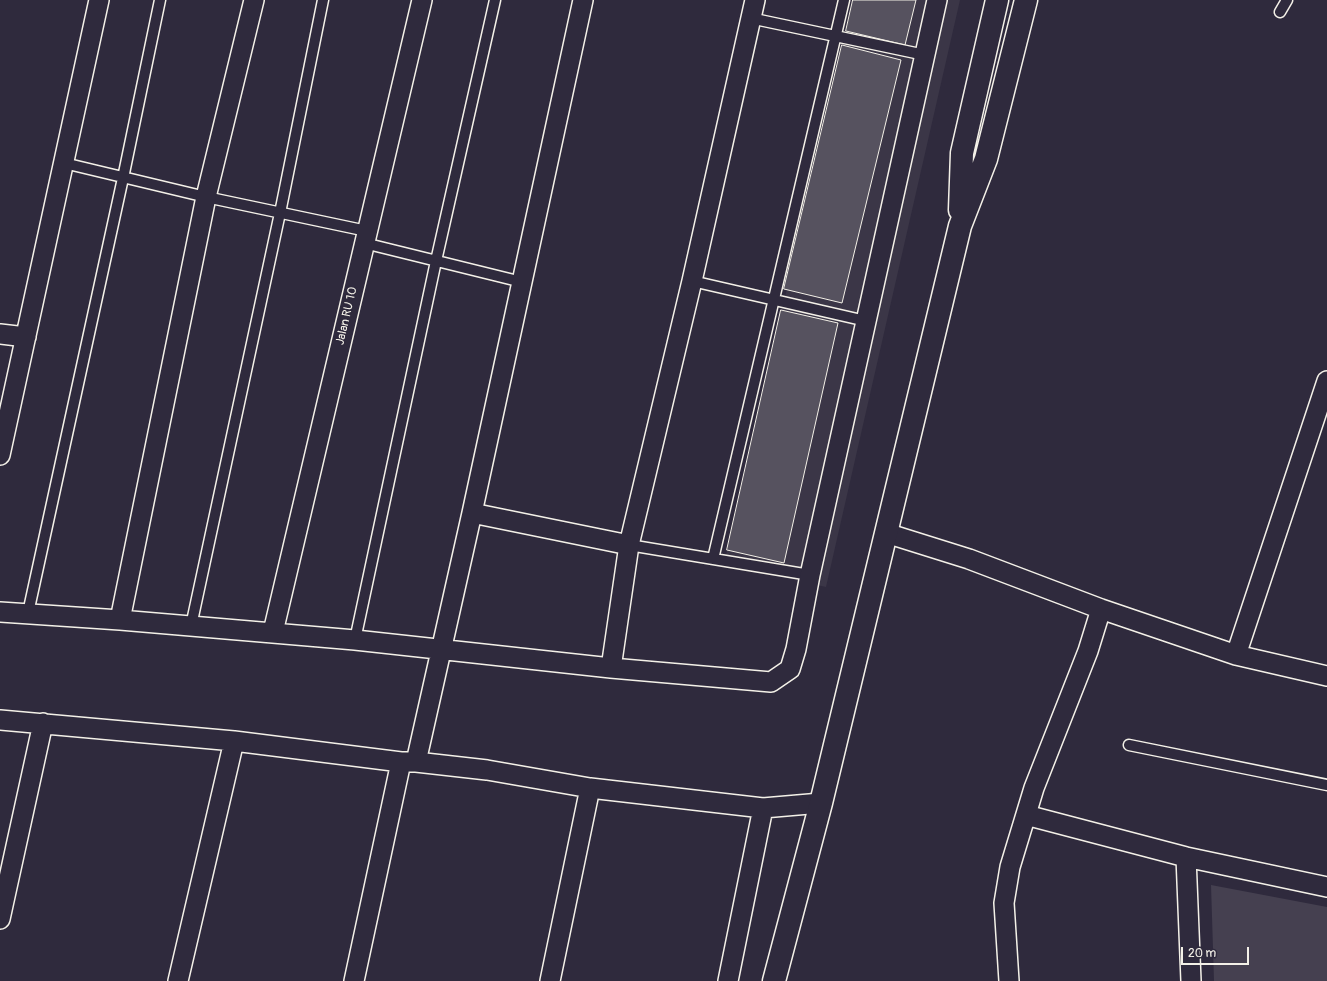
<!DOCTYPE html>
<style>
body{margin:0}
#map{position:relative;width:1327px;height:981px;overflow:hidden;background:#2f2a3d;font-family:Pangolin,sans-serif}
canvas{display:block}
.scale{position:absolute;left:1181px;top:947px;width:68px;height:18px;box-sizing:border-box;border:2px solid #f4f1e8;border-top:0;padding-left:5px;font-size:12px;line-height:14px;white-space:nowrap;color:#f4f1e8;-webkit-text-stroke:3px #2f2a3d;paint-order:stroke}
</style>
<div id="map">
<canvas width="1327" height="981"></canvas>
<div class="scale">20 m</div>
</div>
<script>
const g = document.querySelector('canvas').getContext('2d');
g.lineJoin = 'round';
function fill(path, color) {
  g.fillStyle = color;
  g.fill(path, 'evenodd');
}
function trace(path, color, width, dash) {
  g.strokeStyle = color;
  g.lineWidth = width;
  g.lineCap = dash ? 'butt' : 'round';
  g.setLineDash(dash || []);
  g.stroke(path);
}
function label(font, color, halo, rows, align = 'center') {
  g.font = font + ' Pangolin,sans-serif';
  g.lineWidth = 3;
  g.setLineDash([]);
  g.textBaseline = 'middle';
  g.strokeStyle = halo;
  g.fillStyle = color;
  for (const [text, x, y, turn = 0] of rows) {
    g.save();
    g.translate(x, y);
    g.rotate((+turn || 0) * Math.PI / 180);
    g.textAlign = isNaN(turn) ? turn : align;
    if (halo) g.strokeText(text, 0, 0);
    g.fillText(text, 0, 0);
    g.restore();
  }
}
fill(new Path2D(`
 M853 0H960L826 587 724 564Z`), '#3b3647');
fill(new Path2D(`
 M1211 885 1327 907V981H1214Z`), '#454050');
const building = new Path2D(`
 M853 0H916L905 45 846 31Z
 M842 45 901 60 842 303 784 289Z
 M781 310 838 323 784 563 727 550Z`);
fill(building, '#56525f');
trace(building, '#f4f1e8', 1);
const lane = new Path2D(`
 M1280 12 1287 0
 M750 18 925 55
 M64 163 206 197 367 231
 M364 243 522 282
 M692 281 866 321
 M629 545 810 575
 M713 559 844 0
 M28 613 123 178 160 0
 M191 626 280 213 323 0
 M355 640 436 261 495 0
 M1129 745 1327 785`);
const street = new Path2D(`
 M0 334 26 337
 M0 455 99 0
 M472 513 629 545
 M886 533 969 559 1101 609 1236 655 1327 676
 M0 612 120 620 355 640 611 668 771 682 790 669 796 649 810 575 937 0
 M120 620 206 197 254 0
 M273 632 422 0
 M1236 655 1327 381
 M611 668 629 545 692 281 755 0
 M0 720 234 741 401 762H416L487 770 590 788 763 808 821 803
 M416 762 472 513 583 0
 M1026 815 1186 857 1327 887
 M1186 857 1191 981
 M0 919 43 723
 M178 981 234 741
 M354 981 401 762
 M550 981 590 788
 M728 981 763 808
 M1009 981 1004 903 1010 867 1034 788 1088 651 1101 609`);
const secondary = new Path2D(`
 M960 210 962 153 997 0
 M774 981 821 803 960 226 986 159 1026 0`);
trace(lane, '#f4f1e8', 13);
trace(street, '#f4f1e8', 22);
trace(secondary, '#f4f1e8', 25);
trace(lane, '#2f2a3d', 10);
trace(street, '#2f2a3d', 19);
trace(secondary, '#2f2a3d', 22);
label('12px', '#f4f1e8', '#2f2a3d', [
 ["Jalan RU 10",347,316,-77]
]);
</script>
